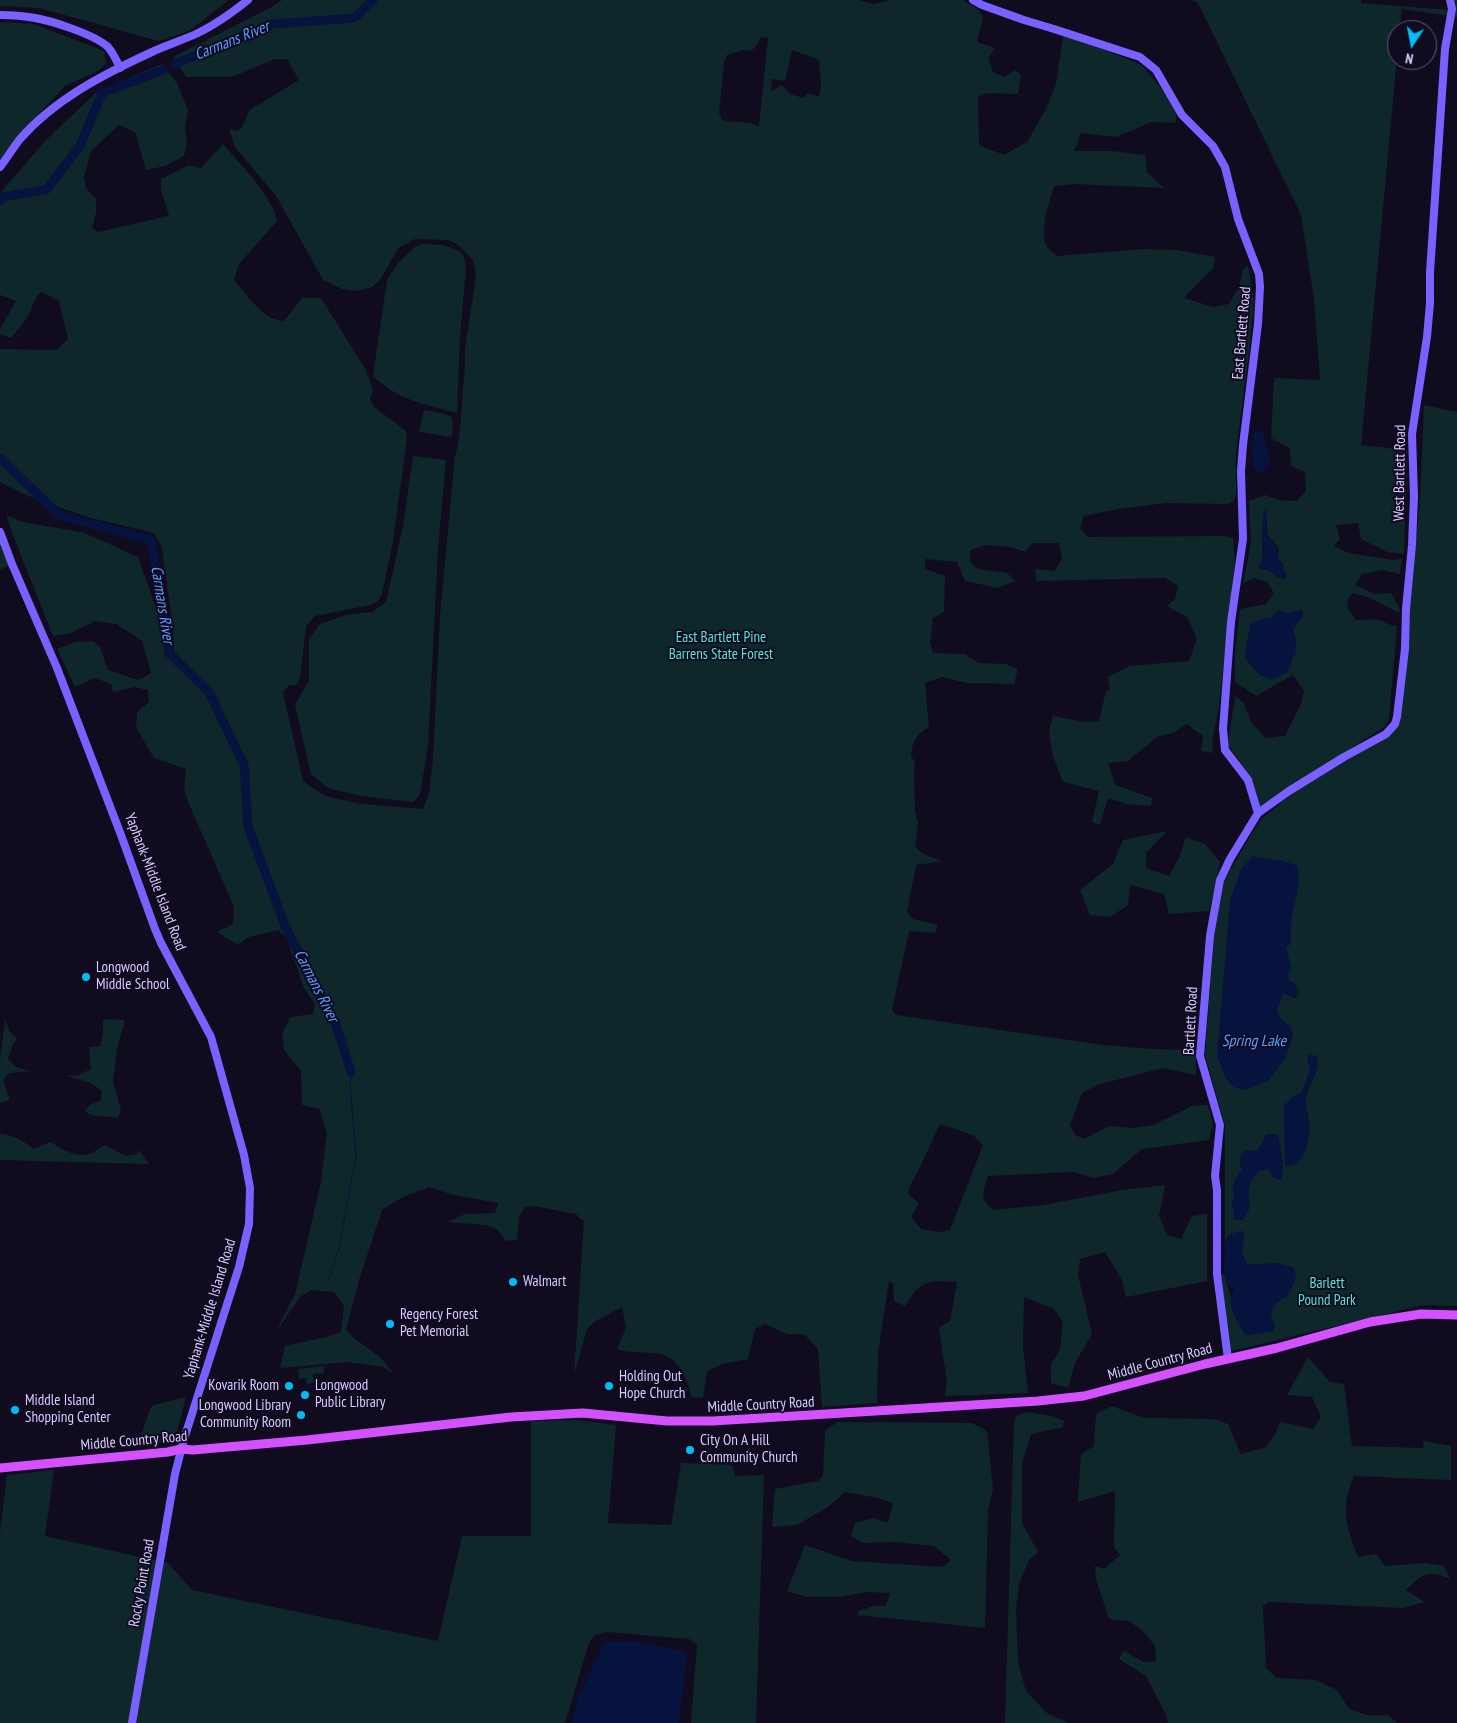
<!DOCTYPE html>
<style>
body{margin:0}
#map{position:relative;width:1457px;height:1723px;overflow:hidden;background:#110b20;font-family:"PT Sans Narrow",sans-serif}
canvas{display:block}
.north{position:absolute;left:1387px;top:20px;width:50px;height:50px;box-sizing:border-box;background:#110b20;border:1px solid #605779;border-radius:50%;rotate:191deg;font-size:14px;font-weight:700;line-height:20px;text-align:center;color:#d7caff}
.north::after{content:'';display:block;margin:auto;width:18px;height:22px;background:#00bdf5;clip-path:polygon(50% 0,100% 100%,50% 72%,0 100%)}
</style>
<div id="map">
<canvas width="1457" height="1723"></canvas>
<div class="north">N</div>
</div>
<script>
const g = document.querySelector('canvas').getContext('2d');
g.lineJoin = 'round';
function fill(path, color) {
  g.fillStyle = color;
  g.fill(path, 'evenodd');
}
function trace(path, color, width, dash) {
  g.strokeStyle = color;
  g.lineWidth = width;
  g.lineCap = dash ? 'butt' : 'round';
  g.setLineDash(dash || []);
  g.stroke(path);
}
function label(font, color, halo, rows, align = 'center') {
  g.font = font + ' "PT Sans Narrow",sans-serif';
  g.lineWidth = 4;
  g.setLineDash([]);
  g.textBaseline = 'middle';
  g.strokeStyle = halo;
  g.fillStyle = color;
  for (const [text, x, y, turn = 0] of rows) {
    g.save();
    g.translate(x, y);
    g.rotate((+turn || 0) * Math.PI / 180);
    g.textAlign = isNaN(turn) ? turn : align;
    if (halo) g.strokeText(text, 0, 0);
    g.fillText(text, 0, 0);
    g.restore();
  }
}
fill(new Path2D(`
 M0 0H229L189 31 159 41 39 8 0 6Z
 M282 0H859L860 1 874 4 891 0H963L979 10 983 18 977 42 995 48 988 58 993 72 1004 77 1016 70 1021 76 1018 94 987 93 978 97 979 145 1004 155 1027 142 1046 109 1056 84 1063 36 1082 41 1142 65 1170 99 1176 113V123L1151 122 1116 137 1081 133 1074 151H1113L1145 155 1147 172 1164 188 1075 184 1054 186C1050 201 1039 230 1046 245 1048 249 1054 253 1057 256L1144 249 1176 250 1215 257 1213 268 1184 298 1213 307 1229 304 1239 287 1243 269 1248 266 1254 302 1249 353 1236 452V495L1234 501 1228 504 1166 503 1118 509 1084 516 1080 528 1088 537 1225 536 1233 538 1235 559 1219 707 1212 741 1213 753 1201 751 1203 736 1187 724 1173 733 1157 737 1128 761 1108 763 1115 785 1152 798 1151 806 1127 804 1108 798 1100 825 1092 822 1099 791 1063 782 1053 756 1049 732 1053 716 1085 722 1099 721 1106 691 1110 689 1108 677 1129 666 1189 661 1197 639 1187 617 1167 606 1175 599 1178 586 1165 578 1036 581 1035 569 1054 571 1062 559 1059 543H1033L1025 552 1012 547 985 545 970 550V562L978 569 1007 573 1015 581 998 588 965 581 957 562 925 559V569L945 576 944 612 933 618 930 642 933 653 965 654 979 663 1006 664 1018 669 1014 684 967 683 942 677 925 683 929 727C915 736 913 740 911 756L915 762 914 770 915 812 918 822 915 847 923 854 942 861 916 865 907 912 913 919 938 925 935 933 909 931 892 1010 896 1015 1104 1045 1151 1049 1196 1050V1075L1163 1068 1100 1084 1082 1093 1070 1125 1075 1135 1084 1139 1109 1126 1133 1128 1153 1125 1192 1106 1208 1105 1213 1124 1209 1140 1142 1149 1113 1174 1093 1178 1075 1172 988 1176C983 1191 979 1199 993 1210L1044 1205 1122 1190 1165 1185 1159 1216 1167 1235 1181 1239 1192 1216 1207 1214V1281L1126 1297 1122 1280 1105 1252 1080 1259 1078 1275 1092 1334 1075 1363 1068 1388 1051 1383V1364L1060 1350 1063 1323 1054 1309 1024 1297 1023 1347 1028 1393 945 1396 947 1382 939 1328 950 1321 957 1282C927 1280 921 1280 905 1306L894 1301 893 1284 889 1281 878 1353 877 1403 822 1407 818 1349 804 1334H787L765 1324 755 1329 748 1359 722 1364 707 1371 703 1398 692 1397C686 1377 678 1354 653 1353 640 1352 629 1353 617 1349L626 1328 622 1307 594 1322 587 1329 574 1375 584 1220H581L576 1214 534 1206 525 1207 519 1217 517 1240 506 1241 498 1230 486 1225 448 1222 465 1214 495 1213 498 1203 450 1194 429 1187 403 1197 382 1210 359 1280 346 1330 354 1338 381 1358 395 1375 384 1367 348 1362 280 1368 285 1346 326 1337 341 1332 344 1306 334 1292 311 1290 301 1296 275 1333 295 1294 321 1182 327 1133 319 1109 302 1105 301 1071 284 1050 282 1033 291 1017 313 1014 315 1004 304 988 287 939 279 930 249 937 238 945 217 932 233 924 234 907 189 804 184 789 186 769 154 758 136 728 137 712 149 702 148 690 134 687 113 692 111 684 95 678 75 687 57 649 75 642 93 641 100 647 108 670 138 680 151 673 142 641 116 624 95 621 71 633 53 636 16 543 6 515 23 522 85 533 138 557 175 662 173 629 162 548 154 533 87 517 23 494 0 482V349L56 350 68 339 59 301 41 292C34 298 33 306 29 314 24 323 17 330 11 338L0 334V329L16 301 0 295V193L46 140 99 90 162 64 177 83 188 110 185 127 187 143 184 156 165 166 146 170 135 132 119 125 91 151 84 177 86 188 96 199V213L92 228 98 232 169 216 161 189V179L189 165 201 168 223 144C238 162 274 198 277 221L239 264 234 280C247 295 263 320 284 321L302 298H321L366 370 373 390 370 399 374 407 406 431 407 438 393 541 382 594 378 601 370 605 315 616 306 626 300 678 296 685H289L283 693 303 781 325 796 361 804 423 809 429 794 433 759 440 615 455 456 457 449 460 430 465 363V349L476 275 473 260 457 244 448 240 415 239 398 248 380 280 372 287 357 291 342 289 323 280 276 196 235 147 229 129 238 131 242 127 250 110 299 80 287 59H275L232 77H186L173 57 270 8ZM761 37 768 38 759 126 750 123 723 121 719 113 724 62 727 55 743 50 751 51 758 44ZM792 50 819 60 821 84 819 97 808 93 803 98 790 94 782 85 771 91 772 79 785 81ZM940 1124 973 1135 983 1145 950 1230 939 1232 921 1229 911 1217 919 1203 908 1194 910 1186 919 1169Z
 M1192 0H1361V3L1448 10 1447 0H1457V17L1402 9 1399 30H1397V57L1361 445 1404 450 1407 452 1404 554 1387 552 1361 539 1358 523 1336 525 1340 539 1334 546 1348 553 1393 560 1402 559 1400 574 1383 570 1362 574 1355 585 1374 594 1391 593 1400 608 1399 613 1370 598 1353 593 1347 600 1348 609 1356 620C1361 620 1373 619 1377 620 1385 621 1389 626 1397 626L1389 718 1386 726 1260 806 1252 780 1228 744 1235 696 1244 703 1251 722 1265 738 1285 736 1301 704 1304 691 1293 675 1256 696 1235 682V652L1240 609 1266 604 1274 593 1267 582 1255 578 1243 583 1251 544 1249 501 1265 495 1279 500 1297 501 1306 491 1305 472 1291 466 1290 448 1271 438 1274 378 1320 380 1314 299 1301 215 1198 3ZM1267 516V534L1278 547 1279 552V560L1284 566 1279 578 1267 570 1258 567 1262 561V530ZM1301 610 1303 616 1293 629 1296 640 1290 667 1260 675 1245 658 1250 625 1263 619 1271 618 1278 611 1288 613Z
 M0 22 34 24 104 51 106 64 96 72 65 86 17 137 0 161Z
 M423 244 444 245 459 251 464 256 466 270 460 335 457 413C424 404 398 400 373 376L387 280 397 264 415 247Z
 M1424 405 1457 412V1306L1424 1305 1227 1352 1217 1274H1224L1238 1321 1247 1335 1273 1331C1270 1311 1268 1306 1288 1295L1278 1263 1248 1265 1225 1269V1125L1205 1055 1214 937 1224 880 1260 820 1293 793 1391 734 1399 717 1420 500Z
 M424 410 445 414 451 417 453 424 452 437 419 432Z
 M413 456 446 460 438 549 428 746 420 795 413 802 361 796 328 788 311 774 295 705 309 680V639L320 624 345 615 372 612 386 602 403 526Z
 M0 535 12 564 0 570Z
 M1167 831 1146 853V868L1169 876 1179 858 1186 837 1205 844 1220 862 1209 911 1169 914 1164 894 1130 885 1128 905 1110 917 1090 915 1080 890 1113 864 1123 840Z
 M103 1019 125 1020 117 1049 113 1082 121 1110 118 1118 90 1115 85 1111 90 1105 101 1100 102 1091 91 1083 65 1075 77 1076 91 1069 89 1047 100 1046 103 1033Z
 M5 1020 10 1032 17 1039 13 1044 8 1059 16 1067 30 1071 9 1073 3 1080 10 1100 0 1103V1061Z
 M0 1134C14 1135 23 1140 33 1149L50 1142C74 1155 81 1162 105 1145L126 1156 136 1154 139 1150 149 1164 0 1160Z
 M1308 1357 1330 1382 1344 1384 1352 1446 1424 1448 1423 1441 1451 1446V1480L1354 1476C1340 1507 1346 1527 1358 1557L1376 1554 1385 1566 1424 1563 1444 1566 1450 1579C1428 1569 1422 1574 1406 1590L1424 1602 1403 1608 1269 1602 1263 1606 1266 1668 1277 1678 1316 1680 1337 1690 1349 1709 1367 1715H1388L1397 1723H1168L1166 1715 1146 1676 1119 1659 1124 1651 1143 1662 1156 1661 1155 1646 1143 1631 1129 1621 1113 1620 1108 1617 1096 1578 1095 1566 1104 1569 1120 1555 1114 1547 1115 1491 1078 1502 1081 1454 1094 1446 1095 1424 1097 1413 1112 1406 1144 1418 1214 1419 1228 1424 1241 1454 1266 1447 1276 1433 1280 1422 1313 1429 1321 1417 1312 1397 1287 1395Z
 M324 1366V1373L313 1374 314 1383 307 1384 306 1378 299 1379 298 1369Z
 M186 1397 177 1431 169 1442 143 1444 139 1441 150 1409 154 1405Z
 M1026 1412 1052 1416 1064 1421 1063 1427 1031 1434 1022 1463V1523L1038 1552 1029 1560 1019 1584 1016 1609 1018 1662 1026 1691 1047 1713 1068 1723H1005L1014 1422 1016 1416Z
 M576 1420 616 1425 608 1523 671 1525 681 1463 732 1465 735 1476 764 1475 756 1723H691L697 1645 689 1639 607 1632 595 1635 589 1643 565 1723H0V1533L7 1475 54 1470 45 1536 168 1563 192 1590 438 1641 462 1536H531V1421Z
 M838 1422 972 1423 987 1431 993 1489 988 1510 985 1628 857 1615 859 1611 873 1606H886L890 1593 867 1592 839 1597H806L787 1591 805 1545 852 1561 942 1567 951 1560 934 1546 894 1542 864 1543 851 1536 855 1523 874 1518 888 1523 893 1503 878 1498 845 1492 828 1507 797 1525 772 1527 775 1489 818 1481 823 1476 825 1430Z`), '#0e272a');
fill(new Path2D(`
 M1260 430 1263 433 1270 462 1264 472H1260L1253 468 1254 460 1251 456 1253 453 1250 445 1253 439 1254 431Z
 M1266 509 1267 534 1279 552V560L1286 573V576L1284 580 1267 570 1260 569 1258 567 1262 561 1263 514Z
 M1278 610 1288 613 1301 610 1303 612V616L1293 629C1296 638 1297 646 1295 655L1292 659 1288 672 1272 680 1260 675 1245 658 1250 625 1255 621 1271 618Z
 M1253 856 1284 861 1297 866 1299 882 1291 922V944L1286 947 1291 968 1288 974 1289 980 1295 984 1299 990 1298 997 1294 998 1283 993 1277 1011 1282 1020 1291 1026 1293 1035 1285 1059 1269 1080 1250 1088 1244 1090 1234 1087 1226 1079 1217 1055 1230 900 1241 869Z
 M1308 1055H1314L1318 1058C1318 1078 1309 1083 1306 1099 1305 1107 1309 1114 1309 1122 1311 1135 1305 1172 1285 1165L1284 1106 1292 1097 1302 1092 1310 1069 1307 1061Z
 M1267 1134H1276L1279 1137 1283 1167 1282 1179C1273 1180 1272 1176 1268 1169L1259 1171C1256 1175 1251 1180 1250 1185 1245 1199 1256 1204 1243 1220H1234L1232 1201 1234 1194 1232 1188 1237 1176 1242 1170C1238 1162 1239 1155 1246 1150L1256 1151C1261 1147 1263 1139 1267 1134Z
 M1243 1231 1244 1236 1242 1253 1248 1265C1264 1264 1279 1261 1294 1268L1296 1276 1293 1285 1288 1295 1276 1302 1270 1313 1275 1326 1273 1331 1246 1335C1240 1329 1228 1306 1231 1297 1232 1294 1234 1292 1235 1290L1233 1287H1229L1224 1274 1225 1243 1229 1234Z
 M637 1641 687 1652 679 1723H572L577 1700 604 1642Z`), '#06133e');
trace(new Path2D(`
 M328 1282 339 1248 356 1156 350 1084 351 1072`), '#06133e', 1);
trace(new Path2D(`
 M175 64 273 24 354 18 373 0
 M0 201 2 197 47 189 80 146 102 93 163 70
 M0 458 59 515 151 540 169 653 209 692 244 765 248 826 285 926 336 1025 351 1072`), '#06133e', 9);
trace(new Path2D(`
 M973 0 982 5 1024 20 1054 29 1140 57 1156 70 1182 115 1213 146 1225 167 1238 219 1259 274 1260 287 1258 324 1243 445 1241 471 1243 539 1231 622 1223 729 1225 750 1248 780 1258 813
 M0 15C12 15 24 16 35 18 53 21 95 35 108 47 113 53 117 61 120 68
 M0 167C7 158 13 148 20 139 55 99 104 74 152 52 167 45 183 40 198 33 215 25 233 12 248 0
 M0 532 12 564 57 668 121 835 155 929 161 943 211 1037 244 1155 250 1188 249 1224 239 1267 184 1439 175 1474 132 1723
 M1228 1359 1217 1274V1190L1215 1176 1220 1125 1200 1056 1210 936 1220 880 1230 859 1258 813 1289 791 1344 757 1386 734 1395 724 1397 717 1405 649 1406 609 1412 545 1414 497 1412 434 1427 337 1430 303V272L1445 49 1452 9 1450 0`), '#7961ff', 8);
trace(new Path2D(`
 M0 1468 168 1452 181 1449 193 1450 307 1440 511 1417 583 1413 667 1421H713L1038 1401 1084 1396 1205 1364 1277 1348 1370 1322 1421 1314 1457 1315`), '#d451ff', 9);
for (const [x, y, r, color] of [
 [86,977,5,"#00bdf5"],
 [513,1282,5,"#00bdf5"],
 [390,1324,5,"#00bdf5"],
 [289,1386,5,"#00bdf5"],
 [609,1386,5,"#00bdf5"],
 [305,1395,5,"#00bdf5"],
 [15,1410,5,"#00bdf5"],
 [301,1415,5,"#00bdf5"],
 [690,1450,5,"#00bdf5"]
]) {
  const dot = new Path2D();
  dot.arc(x, y, r, 0, 2 * Math.PI);
  g.fillStyle = color;
  g.fill(dot);
  trace(dot, '#110b20', 2);
}
label('15px', '#d7caff', '#110b20', [
 ["East Bartlett Road",1242,333,-85],
 ["West Bartlett Road",1400,473,-89],
 ["Yaphank-Middle Island Road",155,882,69],
 ["Bartlett Road",1191,1021,-87],
 ["Yaphank-Middle Island Road",210,1309,-73],
 ["Middle Country Road",1160,1362,-15],
 ["Middle Country Road",761,1405,-3],
 ["Middle Country Road",134,1441,-5],
 ["Rocky Point Road",142,1583,-80]
]);
label('15px', '#4fe6d3', '#110b20', [
 ["East Bartlett Pine",721,638],
 ["Barrens State Forest",721,655],
 ["Barlett",1327,1284],
 ["Pound Park",1327,1301]
]);
label('15px', '#d7caff', '#110b20', [
 ["Longwood",96,968],
 ["Middle School",96,985],
 ["Walmart",523,1282],
 ["Regency Forest",400,1315],
 ["Pet Memorial",400,1332],
 ["Holding Out",619,1377],
 ["Hope Church",619,1394],
 ["Kovarik Room",279,1386,"right"],
 ["Longwood",315,1386],
 ["Public Library",315,1403],
 ["Middle Island",25,1401],
 ["Shopping Center",25,1418],
 ["Longwood Library",291,1406,"right"],
 ["Community Room",291,1423,"right"],
 ["City On A Hill",700,1441],
 ["Community Church",700,1458]
], 'left');
label('italic 16px', '#589cff', '#110b20', [
 ["Carmans River",232,41,-22],
 ["Carmans River",162,605,81],
 ["Carmans River",316,986,63],
 ["Spring Lake",1254,1041]
]);
</script>
